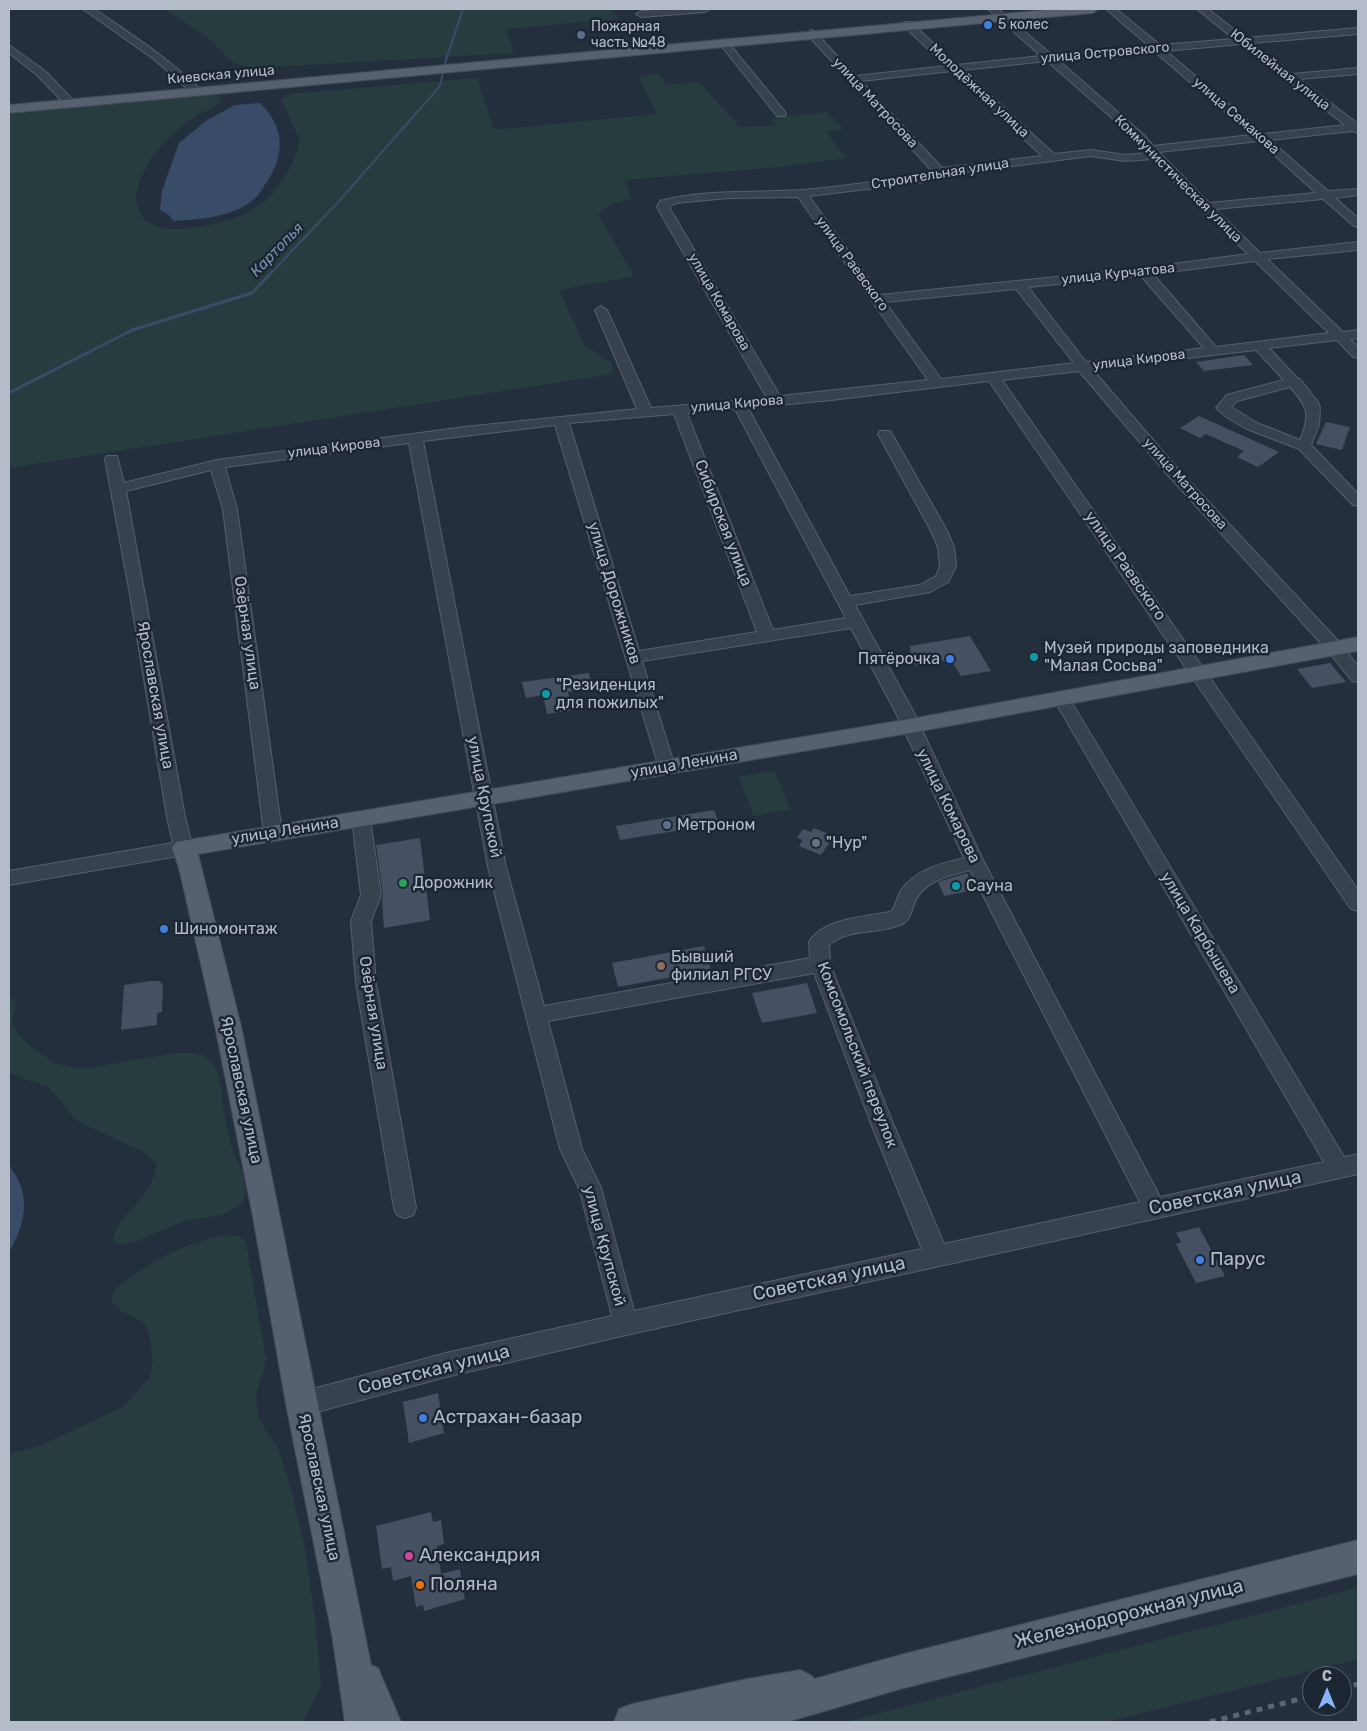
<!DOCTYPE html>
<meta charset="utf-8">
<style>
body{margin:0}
#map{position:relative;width:1367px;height:1731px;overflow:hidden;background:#242f3e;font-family:Rubik,sans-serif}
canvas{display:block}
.frame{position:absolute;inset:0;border:10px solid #b4bcc9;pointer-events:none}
.north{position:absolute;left:1302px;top:1666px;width:50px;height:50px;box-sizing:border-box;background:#1d2633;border:1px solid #59626f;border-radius:50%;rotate:0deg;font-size:14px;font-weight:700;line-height:20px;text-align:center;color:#b4bcc9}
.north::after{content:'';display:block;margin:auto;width:18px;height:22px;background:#8ab4f8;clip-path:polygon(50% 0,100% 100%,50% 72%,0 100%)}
</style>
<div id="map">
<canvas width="1367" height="1731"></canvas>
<div class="frame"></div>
<div class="north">С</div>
</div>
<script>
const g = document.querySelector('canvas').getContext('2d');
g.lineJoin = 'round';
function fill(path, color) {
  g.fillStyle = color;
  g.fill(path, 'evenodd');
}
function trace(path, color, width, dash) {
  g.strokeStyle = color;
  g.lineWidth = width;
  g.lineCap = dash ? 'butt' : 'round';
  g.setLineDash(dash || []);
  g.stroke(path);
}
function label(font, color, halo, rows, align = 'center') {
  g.font = font + ' Rubik,sans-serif';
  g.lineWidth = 5;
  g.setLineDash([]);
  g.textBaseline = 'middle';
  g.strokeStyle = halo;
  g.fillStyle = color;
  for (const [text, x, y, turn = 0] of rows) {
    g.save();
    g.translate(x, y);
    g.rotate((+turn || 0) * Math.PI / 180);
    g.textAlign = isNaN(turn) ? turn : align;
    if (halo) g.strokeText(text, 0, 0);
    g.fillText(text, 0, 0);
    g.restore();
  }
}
fill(new Path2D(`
 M165 9H611L618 19 506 29 514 53 253 68 233 63 210 39Z
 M659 74 667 85 699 82 740 127 777 126 770 118 827 112 843 129 826 132 846 158 779 167 625 180 631 199 612 203 598 214 634 276 559 290 585 346 612 363V374L9 468V113L216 94 221 98C215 110 205 111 194 118 168 134 139 166 136 198 136 204 141 214 144 220 168 233 176 230 203 226 257 218 284 193 300 141L281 99 289 94 477 78 494 130 657 114 638 76Z
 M774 770 791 809 754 816 738 777Z
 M9 996 16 1002 12 1022 17 1032 31 1047 56 1064 83 1069 175 1053C186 1053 199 1051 208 1059 224 1074 221 1094 224 1113 227 1125 229 1137 232 1148 235 1157 241 1167 244 1177 246 1186 245 1194 243 1203L222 1215 187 1220 137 1241 119 1245 113 1239C120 1209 153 1203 156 1163L145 1153 76 1120 48 1087 9 1073Z
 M229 1235 239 1236 246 1242 266 1360 256 1396 259 1420 278 1448 291 1490 305 1547 316 1628 321 1687 303 1722H9V1454L42 1445 123 1407 149 1378 153 1363 150 1338 146 1324 123 1312 112 1303 113 1292C140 1265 191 1240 229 1235Z
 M1358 1588V1659L1105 1722H845Z`), '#263c3f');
fill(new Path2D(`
 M260 103C285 127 285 154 267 182 263 187 259 196 253 200 231 218 199 219 173 221L169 215 160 210 162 191 179 143 207 120 235 105Z
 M9 1165C32 1196 26 1221 9 1253Z`), '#394c67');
trace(new Path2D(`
 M271 273 340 200 440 86 445 63 463 9`), '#394c67', 2);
trace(new Path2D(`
 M9 393 132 330 252 293 272 272`), '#394c67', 3);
fill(new Path2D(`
 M1244 355 1253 365 1204 371 1196 362Z
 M1199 416 1279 452 1258 467 1237 457 1244 451 1206 434 1200 438 1180 428Z
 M1326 422 1350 427 1342 450 1316 444Z
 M970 636 991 671 961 676 954 665 943 661 918 666 911 662 910 646Z
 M1330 663 1346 682 1312 688 1297 669Z
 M589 673 592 689 568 692 572 710 547 714 543 695 526 698 522 682Z
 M714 810 719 824 620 840 616 826Z
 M814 828 834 836 821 855 799 846 803 840 797 838 803 829 811 832Z
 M420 838 430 920 384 928 382 899 383 895 376 845Z
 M967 873 975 890 944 896 938 882Z
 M704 946 711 970 618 987 612 963Z
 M151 981H159L163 985 162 1012 157 1013V1025L121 1030 124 985Z
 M807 983 817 1013 762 1023 752 993Z
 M1199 1227 1225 1276 1196 1283 1176 1244 1181 1242 1176 1233Z
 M438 1393 444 1433 409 1443 403 1402Z
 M431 1512 433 1522 441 1520 444 1544 437 1546 441 1574 460 1569 465 1599 424 1611 423 1605 416 1607 411 1576 393 1581 391 1567 382 1569 376 1526Z`), '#455162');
const minor = new Path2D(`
 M83 9H94C131 34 168 58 201 90L202 92 201 94H193L155 60Z
 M672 9H710L705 12 641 17 636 14 641 11Z
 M988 9H998L1052 55 1149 46 1106 9H1116L1160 45 1234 39 1197 9H1208L1245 38 1358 28V34L1252 43 1292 74 1358 68V74L1299 79 1358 124V133L1352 131 1270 140 1328 191 1358 189V195L1335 198 1358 218V227L1354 226 1323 199 1215 209 1260 253 1358 242V250L1267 259 1343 332 1358 330V338L1350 339 1358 347V358L1353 357 1337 340 1269 348 1297 378 1300 379 1318 402 1320 408 1319 425 1311 445 1358 494V506L1353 505 1299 449 1247 429 1228 418 1216 408 1227 395 1284 380 1256 350 1092 369 1177 468 1341 644 1358 666V682L1352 681 1329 652 1167 474 1079 371 1002 380 1358 890V911L1351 909 989 381 831 400 748 408 850 596 920 585 936 576 940 566 938 547 930 529 878 434 880 431H890L892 434 946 529 954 547 956 566 948 582 930 592 855 605 914 713 984 862 1160 1197 1324 1162 1053 698 1055 694 1061 692 1067 694 1069 698 1344 1157 1358 1154V1174L626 1335 446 1377 302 1416 293 1412 290 1404 293 1396 302 1392 446 1353 612 1316 579 1188 560 1149 488 867 409 443 225 467 237 509 282 833 280 838 273 840 266 838 264 833 223 509 211 470 126 491 185 817 193 848 191 853 184 855 9 885V871L173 843 167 817 129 589 105 459 107 456H117L124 483 217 460 465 427 637 409 595 310 601 306 607 310 651 408 767 398 657 207 660 201C706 189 754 193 801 190 841 187 882 180 922 176L932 171 806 33 811 30 814 31 856 76 946 66 904 26V22H910L957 65 1041 56ZM1241 44 1345 125 1264 134 1166 51ZM1155 52 1252 135 1153 146 1144 135 1058 60ZM1047 61 1136 139 1148 153 1125 155 1091 150 1054 154 963 70ZM952 71 1042 156 942 168 861 81ZM1259 141 1316 193 1209 203 1159 152ZM1091 156 1125 161 1153 159 1201 209 1248 254 1144 268 880 295 809 196 925 182 942 175ZM798 197 928 380 780 396 669 207 676 203 728 198ZM1255 261 1329 333 1216 347 1153 274ZM1141 276 1204 348 1086 362 1028 287ZM1016 289 1074 363 941 379 885 302ZM1290 387C1308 407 1311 414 1300 440L1257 423 1231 407 1237 401ZM735 409 846 618 773 630 687 413ZM674 414 757 632 639 651 569 423ZM555 425 660 771 666 773 672 771 675 767 642 661 851 628 896 713 964 858C940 864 914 870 900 892 896 899 896 908 890 912 866 916 822 919 809 942L810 958 544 1006 506 867 423 441ZM970 870 1140 1202 944 1244 892 1121 830 964 829 945C850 927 879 935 902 924 913 918 911 907 917 898 927 880 951 875 970 870ZM814 973 870 1121 922 1249 634 1311 601 1188 582 1149 548 1021Z
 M723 39 726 40 785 112 786 114 785 116H777L720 44 718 42Z
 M9 45 45 71 74 101 75 103 74 105H66L37 75 9 53Z
 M361 812 367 814 370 819 381 895 371 921 376 983 416 1208 413 1215 405 1218 397 1215 394 1208 356 983 351 921 361 895 352 819 355 814Z`);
const major = new Path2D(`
 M1057 9H1099L1093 13 9 113V105Z
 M1358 637V651L910 733 198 854 241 1026 371 1665 378 1668 401 1722H345L332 1635 286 1404 253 1217 215 1026 179 868 172 848 176 842 910 719Z
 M1358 1540V1574L900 1689 787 1722H614L619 1709 632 1704 747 1679 800 1670 812 1676 814 1679 900 1655Z`);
trace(minor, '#565f6c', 2);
trace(major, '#414a57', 2);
fill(minor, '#38414e');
fill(major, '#56606e');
trace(new Path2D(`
 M1342 1688 1358 1684
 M1210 1722 1312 1696`), '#5a6575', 5, [6, 6]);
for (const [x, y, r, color] of [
 [988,25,5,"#3f7fe0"],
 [581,35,5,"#5c6f8a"],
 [1034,657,5,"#0f9aa8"],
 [950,659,5,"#3f7fe0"],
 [546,694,5,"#0f9aa8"],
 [667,825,5,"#5c6f8a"],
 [816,843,5,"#6b7280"],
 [403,883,5,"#2e9e5b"],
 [956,886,5,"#0f9aa8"],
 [164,929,5,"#3f7fe0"],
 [661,966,5,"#8d6e63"],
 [1200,1260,5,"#3f7fe0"],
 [423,1418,5,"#3f7fe0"],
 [409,1556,5,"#d1479c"],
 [420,1585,5,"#e8710a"]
]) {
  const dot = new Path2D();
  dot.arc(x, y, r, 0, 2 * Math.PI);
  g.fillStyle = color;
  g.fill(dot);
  trace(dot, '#1d2633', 2);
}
label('14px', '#b4bcc9', '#1d2633', [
 ["5 колес",998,25],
 ["Пожарная",591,27],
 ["часть №48",591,43]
], 'left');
label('14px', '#b4bcc9', '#1d2633', [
 ["улица Островского",1105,53,-5],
 ["Юбилейная улица",1280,70,38],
 ["Киевская улица",221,75,-5],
 ["Молодёжная улица",979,91,43],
 ["улица Матросова",875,103,47],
 ["улица Семакова",1236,116,41],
 ["Строительная улица",940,174,-9],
 ["Коммунистическая улица",1178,179,45],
 ["улица Раевского",852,264,54],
 ["улица Курчатова",1118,274,-6],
 ["улица Комарова",719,302,60],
 ["улица Кирова",1139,360,-7],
 ["улица Кирова",737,404,-5],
 ["улица Кирова",334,448,-7],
 ["улица Матросова",1185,484,48]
]);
label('italic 15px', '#7c92b1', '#1d2633', [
 ["Картопья",277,250,-46]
]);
label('16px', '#b4bcc9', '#1d2633', [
 ["Сибирская улица",723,523,69],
 ["улица Раевского",1125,566,55],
 ["улица Дорожников",614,593,73],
 ["Озёрная улица",247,633,82],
 ["Ярославская улица",155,695,80],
 ["улица Ленина",684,764,-10],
 ["улица Крупской",484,797,79],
 ["улица Комарова",948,806,64],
 ["улица Ленина",285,831,-9],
 ["улица Карбышева",1200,933,59],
 ["Озёрная улица",373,1013,81],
 ["Комсомольский переулок",857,1055,69],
 ["Ярославская улица",241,1090,78],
 ["улица Крупской",604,1246,75],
 ["Ярославская улица",319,1487,78]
]);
label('16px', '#b4bcc9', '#1d2633', [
 ["Музей природы заповедника",1044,648],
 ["\"Малая Сосьва\"",1044,666],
 ["Пятёрочка",940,659,"right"],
 ["\"Резиденция",556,685],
 ["для пожилых\"",556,703],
 ["Метроном",677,825],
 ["\"Нур\"",826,843],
 ["Дорожник",413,883],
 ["Сауна",966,886],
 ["Шиномонтаж",174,929],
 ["Бывший",671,957],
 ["филиал РГСУ",671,975]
], 'left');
label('19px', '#b4bcc9', '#1d2633', [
 ["Советская улица",1225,1193,-12],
 ["Советская улица",829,1279,-12],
 ["Советская улица",434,1370,-14],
 ["Железнодорожная улица",1129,1614,-14]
]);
label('19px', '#b4bcc9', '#1d2633', [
 ["Парус",1210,1260],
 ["Астрахан-базар",433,1418],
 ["Александрия",419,1556],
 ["Поляна",430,1585]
], 'left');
</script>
